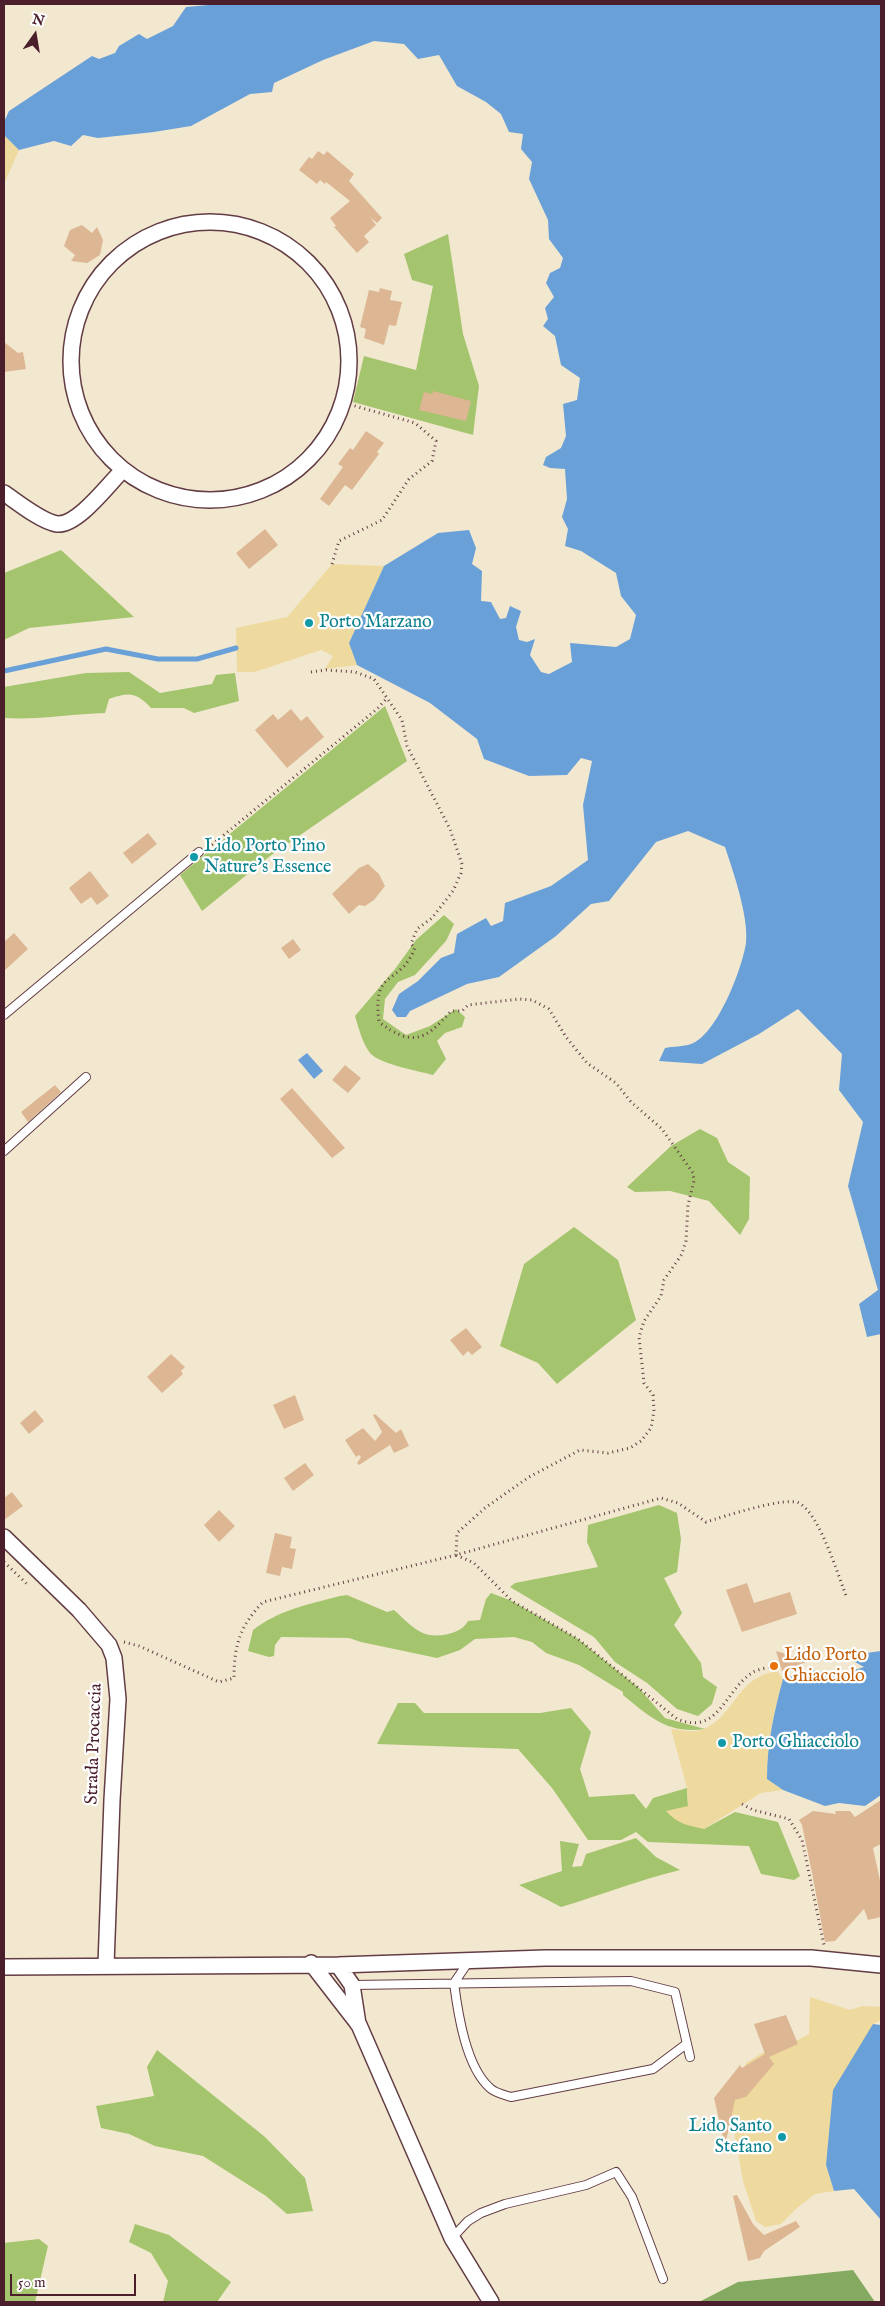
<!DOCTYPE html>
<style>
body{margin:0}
#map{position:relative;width:885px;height:2306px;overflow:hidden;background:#f2e8d0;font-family:"IM FELL English",serif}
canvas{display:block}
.frame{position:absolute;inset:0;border:5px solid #4a1f2b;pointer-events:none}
.north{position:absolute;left:10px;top:10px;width:50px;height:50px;-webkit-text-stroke:4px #fff;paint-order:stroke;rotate:13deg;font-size:14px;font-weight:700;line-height:20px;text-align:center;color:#4a1f2b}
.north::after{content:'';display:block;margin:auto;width:18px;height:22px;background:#4a1f2b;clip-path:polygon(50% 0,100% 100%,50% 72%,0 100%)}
.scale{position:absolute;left:10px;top:2274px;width:126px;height:22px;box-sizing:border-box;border:2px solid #4a1f2b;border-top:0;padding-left:6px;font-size:15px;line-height:18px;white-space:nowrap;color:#4a1f2b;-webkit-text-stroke:4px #fff;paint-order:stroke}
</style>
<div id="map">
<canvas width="885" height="2306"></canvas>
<div class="frame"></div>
<div class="north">N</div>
<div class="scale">50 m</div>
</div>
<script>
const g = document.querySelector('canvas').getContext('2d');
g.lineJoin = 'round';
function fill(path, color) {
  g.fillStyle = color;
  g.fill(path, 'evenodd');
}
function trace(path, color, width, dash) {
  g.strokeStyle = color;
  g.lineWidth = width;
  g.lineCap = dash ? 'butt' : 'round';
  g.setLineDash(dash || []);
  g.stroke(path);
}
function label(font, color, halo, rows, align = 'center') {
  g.font = font + ' "IM FELL English",serif';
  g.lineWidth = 4.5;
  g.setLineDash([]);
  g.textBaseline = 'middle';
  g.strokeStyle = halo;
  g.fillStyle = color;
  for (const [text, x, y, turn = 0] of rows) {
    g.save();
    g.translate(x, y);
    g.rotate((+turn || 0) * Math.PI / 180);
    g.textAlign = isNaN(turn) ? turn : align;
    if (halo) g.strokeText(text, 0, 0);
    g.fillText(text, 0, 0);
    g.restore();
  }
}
fill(new Path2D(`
 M448 234 463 334 479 386 473 435 353 402 364 356 416 370 433 286 412 280 404 254Z
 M61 550 134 617 29 628 4 640V573Z
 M129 672 160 693 212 684 216 675 235 673 239 701 194 713 184 708H151C136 692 129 692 109 699L105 713C71 714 38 720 4 718V687L86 673Z
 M385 706 407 761 270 856 202 911 180 875Z
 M444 915 454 924 446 941 415 975 398 982 385 999 383 1019 406 1035 430 1026 456 1009 465 1017 462 1027 445 1033 437 1041 446 1059 433 1075C419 1071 379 1064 370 1053 362 1042 359 1029 355 1016L395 969 416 940Z
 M700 1129 717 1138 728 1162 750 1177 749 1219 740 1235 709 1201 670 1191 635 1192 627 1187 671 1146Z
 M574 1227 618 1260 636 1320 557 1384 538 1363 500 1346 524 1264Z
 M659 1505 677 1513 681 1539 677 1572 664 1578 682 1613 674 1625 701 1663 703 1677 717 1687 712 1704 698 1716 677 1709 647 1683 615 1662 594 1637 510 1587 515 1583 598 1567 587 1542 588 1525Z
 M491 1593 512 1601 578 1639 639 1688 665 1718 705 1729C668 1734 651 1718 623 1695V1692L579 1665 546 1653 532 1642 514 1637 475 1639 460 1650 437 1658 361 1642 349 1638 281 1637 275 1645 274 1656 269 1657 248 1651 253 1630C279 1610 309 1604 340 1596L347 1595 387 1612 394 1610C402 1617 410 1626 419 1631 432 1640 461 1635 468 1621L480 1620 486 1599Z
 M398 1703H415L424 1713H540L571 1708 591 1732 580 1769 589 1797 634 1794 646 1809 653 1798 687 1788 688 1806 704 1829 735 1812 778 1822 800 1876 794 1880 761 1874 749 1846 648 1842 636 1832 621 1840H588L552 1788 518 1749 377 1744Z
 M636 1838 656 1857 680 1870C639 1880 601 1895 561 1907L519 1885 562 1871 560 1841 579 1844 572 1867 582 1866 586 1854Z
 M157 2050 265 2137 305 2178 313 2211 287 2214 266 2196 203 2156 155 2146 129 2134 101 2128 96 2106 154 2096 147 2067Z
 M135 2224 169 2235 231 2282 217 2302H163L168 2281 151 2253 129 2242Z
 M39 2239 48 2246 35 2302H4V2243Z`), '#a4c46d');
fill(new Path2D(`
 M853 2270 875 2302H699L738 2282Z`), '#83aa60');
fill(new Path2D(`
 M4 135 19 150 4 184Z
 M332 564 384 566 349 643 357 665 325 669 333 656 321 650 255 672H237L236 628 287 617Z
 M777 1671 783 1679C774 1712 767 1744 767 1779L783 1790 761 1793 704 1829C689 1826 676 1823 666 1811L688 1806 687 1788 671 1729C681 1730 697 1734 706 1728 737 1712 736 1678 777 1671Z
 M810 1997 850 2010 862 2006 881 2007V2020L873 2024 826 2165 834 2191 815 2194 797 2208 781 2224 765 2227 756 2221 743 2181 730 2109 746 2063 769 2049 775 2052 809 2034Z`), '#eeda9e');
fill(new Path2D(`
 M219 4H881V1334L867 1337 859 1304 878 1290 848 1186 863 1122 839 1090 842 1054 798 1009 759 1034 702 1064 659 1061 665 1048C673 1046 683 1047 691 1044 717 1035 742 969 746 943 749 917 733 871 725 847L688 831 656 842 609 901 591 904 556 936 499 977 467 984 410 1011 406 1017H397L392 1010 399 994 418 981 441 958 454 953 457 934 486 918 491 926 503 921 505 903 551 886 588 860 583 805 592 761 581 758 567 775 529 776 484 759 477 739 430 703 357 665 349 643 384 566 438 533 469 530 476 548 472 564 482 571 481 601 491 602 500 619 506 618 510 606 521 611 516 627 519 640 527 642 535 639 530 655 541 672 549 674 572 662 570 643 616 647 630 639 636 615 621 596 616 573 581 551 565 546 568 529 562 517 567 499 565 469 550 468 543 465 546 457 561 448 566 436 563 404 577 400 580 378 561 365 555 336 543 326 548 319 545 308 554 297 546 283 550 273 560 268 563 258 549 239 548 220 529 179 532 162 521 149 523 134 509 132 501 114 486 102 457 86 439 55 418 59 404 44 374 41 323 60 274 83 272 92 250 94 191 126 154 132 98 138 83 135 71 146 54 141 19 150 4 135V122L9 111 92 56 99 59 115 53 119 46 139 34 147 39 173 26 186 7Z
 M307 1053 323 1071 314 1079 298 1060Z
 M881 1651V1795L865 1806 839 1803 825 1806 783 1790 767 1779C767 1744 774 1712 783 1679L812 1670 838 1675 864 1667 844 1656Z
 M873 2024 881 2025V2220L854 2189 834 2191 826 2165 833 2090Z`), '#6aa0d8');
trace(new Path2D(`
 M4 671 106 649 158 659H197L236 648`), '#6aa0d8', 5);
fill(new Path2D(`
 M318 151 324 155 327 151 354 174 349 181 382 218 377 223 370 217 376 225 364 236 369 242 357 253 334 227 336 226 330 218 350 201 326 182 325 184 320 180 317 184 299 170 309 157 312 159Z
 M82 225 92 233 97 227 103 240 100 255 87 263 71 261 75 255 64 246 70 230Z
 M380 288 392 291 390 300 402 302 396 326 389 325 384 345 364 338 366 329 360 327 369 290 379 292Z
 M4 342 18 353 23 352 26 369 4 372Z
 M433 391 471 401 466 421 419 410 424 392 432 394Z
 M366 431 384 443 377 452 379 454 352 490 345 485 329 506 320 499 343 467 338 464 350 448 353 450Z
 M265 529 278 545 249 569 236 553Z
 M291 709 301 721 307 716 324 737 287 768 255 730 273 714 278 720Z
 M148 833 157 844 132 864 123 853Z
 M368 864 379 874 385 886 374 900 365 906 359 905 349 914 332 894 359 868Z
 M90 871 109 896 97 905 91 897 81 904 69 888Z
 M14 933 28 949 4 971V942Z
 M293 939 301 950 289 959 281 948Z
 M345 1065 361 1078 348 1093 332 1080Z
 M55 1085 61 1092 28 1122 21 1112Z
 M292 1088 345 1148 332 1158 280 1099Z
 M466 1328 482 1347 472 1355 468 1351 463 1356 450 1340Z
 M171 1354 185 1367 181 1371 183 1374 162 1393 147 1377Z
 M295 1395 304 1420 284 1429 273 1405Z
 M35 1410 44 1421 29 1434 20 1423Z
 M375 1414 396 1433 401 1429 409 1446 394 1453 390 1445 359 1465 357 1463 361 1457 359 1455 356 1457 345 1440 363 1428 375 1441 382 1432 373 1415Z
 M305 1463 314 1475 293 1491 284 1478Z
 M12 1492 23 1506 4 1520V1498Z
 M219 1510 235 1526 219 1542 204 1525Z
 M275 1533 292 1537 290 1548 296 1549 292 1569 282 1567 280 1576 266 1573Z
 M747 1583 754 1603 790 1592 797 1614 742 1632 726 1590Z
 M776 1651 809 1661 782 1671Z
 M881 1800V1844L873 1848 881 1885V1917L868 1920 864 1909 835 1941 825 1942 812 1873 802 1825 799 1820 813 1811 836 1814 835 1811H850L855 1817Z
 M786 2015 798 2044 769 2057 774 2064 746 2097 735 2100 725 2146 714 2098 740 2065 742 2068 765 2054 754 2024Z
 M737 2195 753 2224 764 2235 796 2221 800 2227 764 2251 760 2258 748 2261 733 2196Z`), '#ddb793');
const service = new Path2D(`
 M4 1015 199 852
 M4 1151 86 1077
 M469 1961 454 1983C458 2014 466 2067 490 2088 495 2093 505 2095 511 2097L653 2069 685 2045
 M352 1985 631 1981 675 1992 690 2057
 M452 2238 468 2221 481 2213 505 2204 586 2185 616 2172 632 2197 663 2279`);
const minor = new Path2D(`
 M71 361a139 139 0 1 1 278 0a139 139 0 1 1-278 0Z
 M4 493C17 502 42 522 57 524 77 526 107 486 121 472
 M4 1537 79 1610 109 1645 114 1658 118 1699 112 1800 106 1965
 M311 1963 359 2025 452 2238 491 2302
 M338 1965 352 1985 358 2024
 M4 1967 338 1965 545 1958H811L881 1965`);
trace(service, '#633d44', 10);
trace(minor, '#633d44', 18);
trace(new Path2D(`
 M332 564 339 541 382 520 409 479 432 461 436 441 415 423 341 402
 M311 672 326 670 355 672 374 679 402 720 407 746 450 829 462 864 461 873 453 891 432 918 417 929 411 944 415 948C399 988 372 966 379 1022 412 1047 425 1041 451 1011H462L468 1005 519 999 532 1000 549 1009 566 1037 587 1063 616 1083 631 1102 662 1129 693 1173 694 1181 688 1205 686 1241 682 1254 664 1280 661 1296 644 1321 639 1337 644 1383 653 1395 654 1411 651 1428 641 1441 630 1448 608 1453 580 1450 529 1477 485 1508 457 1533 456 1555 474 1563 512 1601 578 1639 677 1719C719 1736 724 1691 752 1673 757 1669 767 1668 774 1666
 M208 848 377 709 387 698
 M4 1562 27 1584
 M124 1642 139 1646 219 1682 234 1678C234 1645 240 1626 263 1602L456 1555 661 1498 678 1503 706 1522C722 1517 786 1496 799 1503 820 1514 838 1576 847 1598
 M95 1783 99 1679
 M742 1804 753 1810 789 1819 802 1840 824 1945`), '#633d44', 3, [1, 4]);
trace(service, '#fff', 8);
trace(minor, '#fff', 15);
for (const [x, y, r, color] of [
 [309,623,5,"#0f9aa8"],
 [194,857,5,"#0f9aa8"],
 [774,1666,5,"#e8710a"],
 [722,1743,5,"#0f9aa8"],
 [782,2137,5,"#0f9aa8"]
]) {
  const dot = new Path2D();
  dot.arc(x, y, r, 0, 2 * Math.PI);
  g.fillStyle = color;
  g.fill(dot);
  trace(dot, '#fff', 2);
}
label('18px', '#0d838f', '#fff', [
 ["Porto Marzano",319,623],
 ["Lido Porto Pino",204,847],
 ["Nature's Essence",204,868],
 ["Porto Ghiacciolo",732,1743],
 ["Lido Santo",772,2127,"right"],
 ["Stefano",772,2148,"right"]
], 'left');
label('18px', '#c56008', '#fff', [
 ["Lido Porto",784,1656],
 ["Ghiacciolo",784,1677]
], 'left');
label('18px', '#4a1f2b', '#fff', [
 ["Strada Procaccia",95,1744,-88]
]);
</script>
